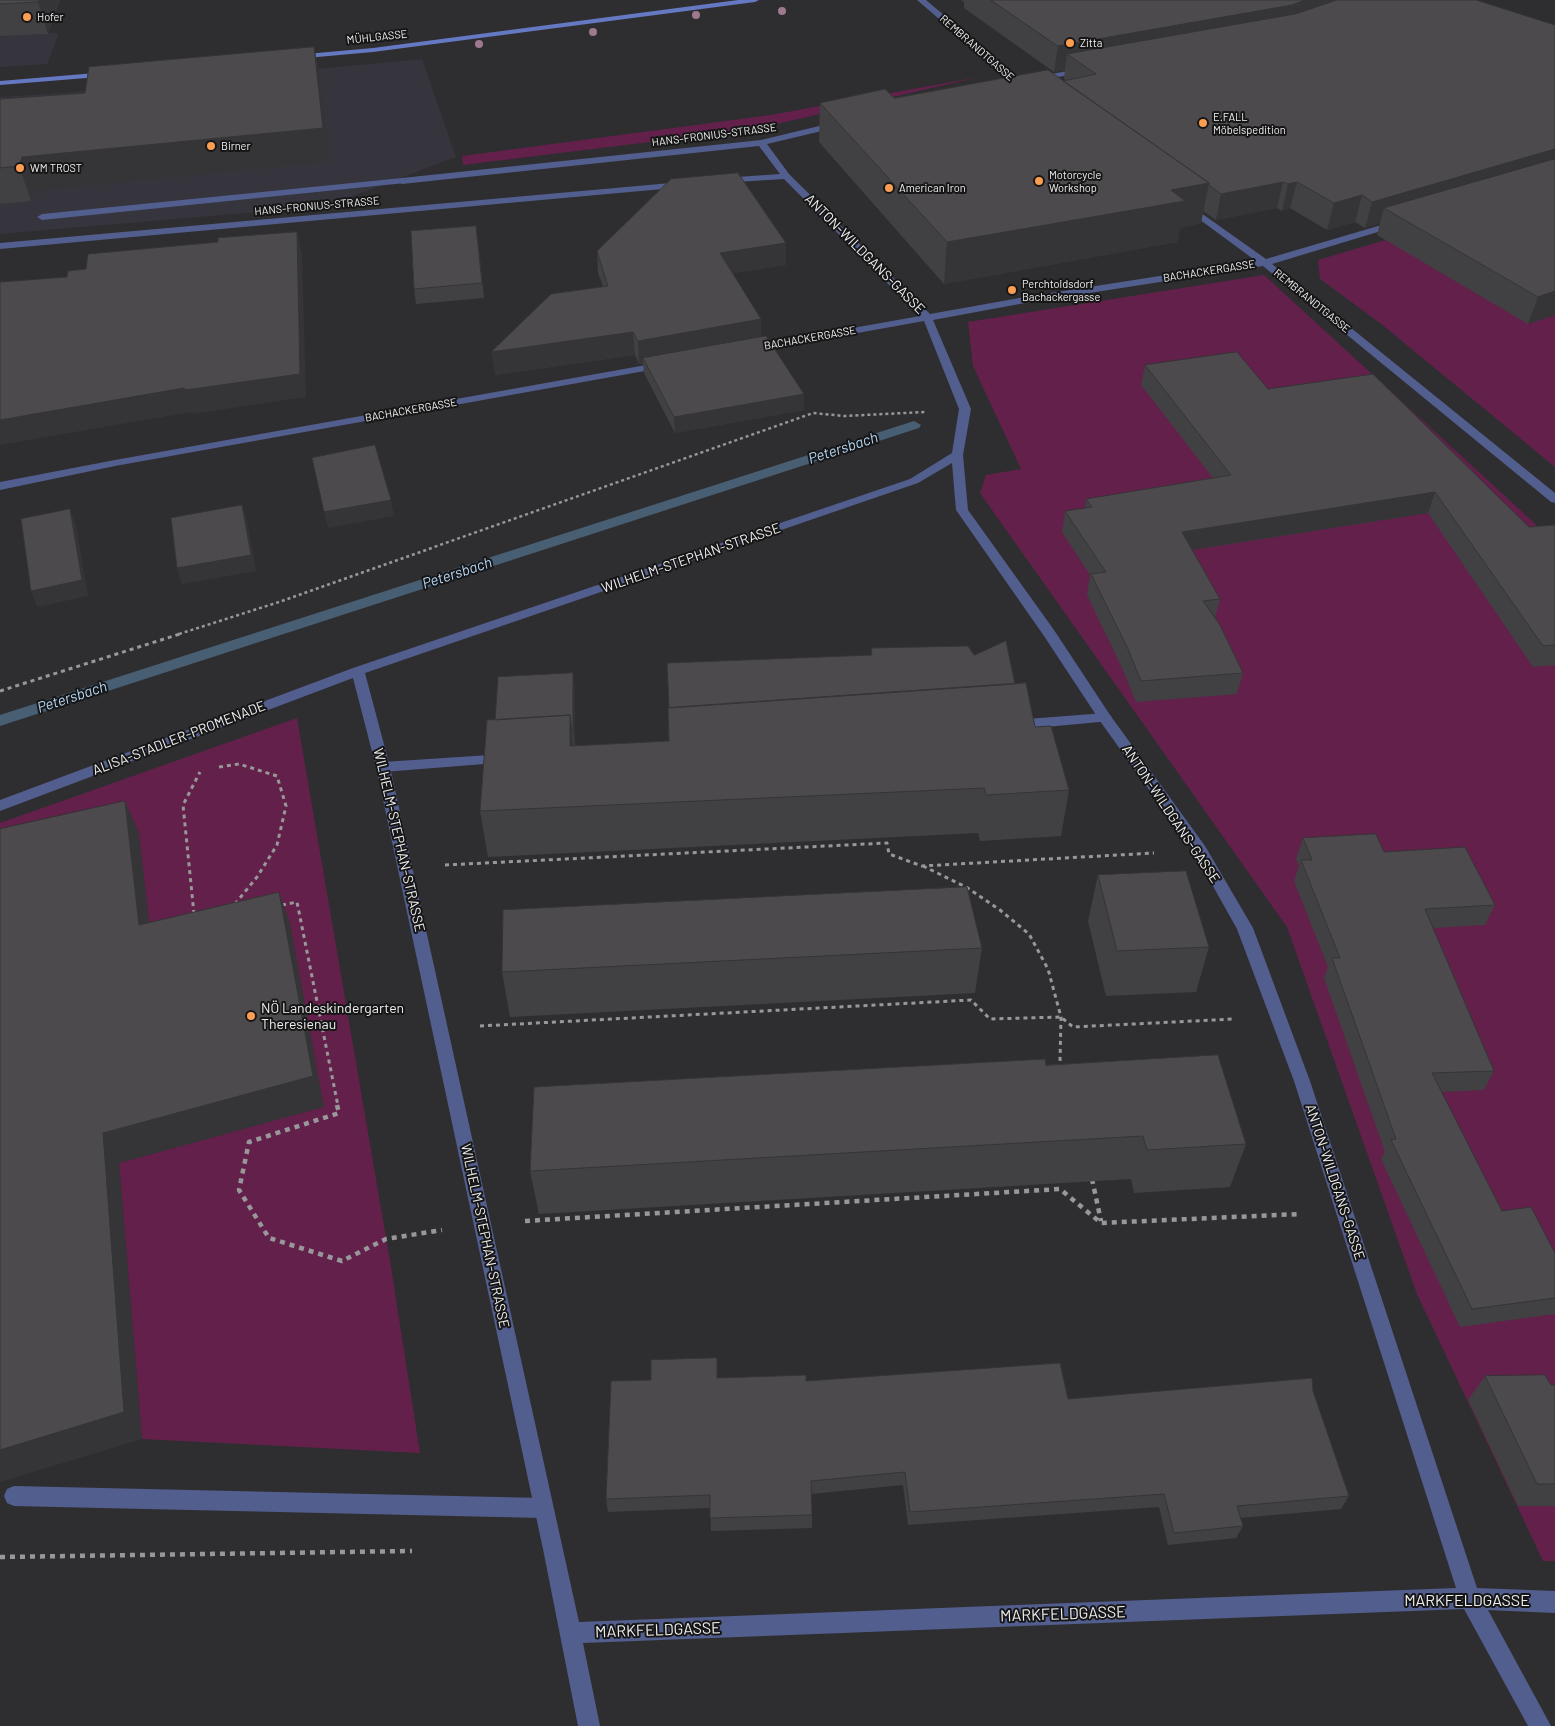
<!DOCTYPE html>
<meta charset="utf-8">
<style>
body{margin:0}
canvas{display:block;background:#2e2d30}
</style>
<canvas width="1555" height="1726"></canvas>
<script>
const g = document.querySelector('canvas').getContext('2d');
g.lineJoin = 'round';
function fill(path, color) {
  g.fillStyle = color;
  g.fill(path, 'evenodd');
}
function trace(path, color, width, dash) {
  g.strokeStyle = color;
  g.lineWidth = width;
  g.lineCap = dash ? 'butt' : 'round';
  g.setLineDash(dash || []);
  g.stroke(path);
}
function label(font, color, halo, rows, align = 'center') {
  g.font = font + ' Barlow,sans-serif';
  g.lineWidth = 4;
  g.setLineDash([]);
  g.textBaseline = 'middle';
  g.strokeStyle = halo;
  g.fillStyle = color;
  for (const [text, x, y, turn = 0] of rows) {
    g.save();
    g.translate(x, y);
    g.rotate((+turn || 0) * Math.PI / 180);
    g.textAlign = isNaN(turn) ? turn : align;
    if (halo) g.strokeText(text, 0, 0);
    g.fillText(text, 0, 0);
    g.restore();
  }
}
fill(new Path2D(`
 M0 0H60L48 33H59L47 64 0 67Z
 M422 59 456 157 327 206 0 234V97L76 92Z`), '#36343d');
fill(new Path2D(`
 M979 77 755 129 463 165 462 156 771 115Z
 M1555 190V467L1380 323 1320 279 1318 260Z
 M1264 275 1555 542V1561H1543L1417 1294 1287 927 980 493 986 475 1021 469 973 366 968 322Z
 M297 718 390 1261 420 1453 142 1439 119 1163 324 1106 153 956 0 864V823Z`), '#63204b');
fill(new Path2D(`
 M914 421 921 425 919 428 0 726V715Z`), '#485e72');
trace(new Path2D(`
 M179 634 279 602 813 413 844 416 925 412`), '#98989a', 2.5, [3, 3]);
trace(new Path2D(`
 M0 691 183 633
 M219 767 239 764 277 776 286 806 277 845 257 877 235 904
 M445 865 887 843 889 854 922 866 1154 853
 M923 866 966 887 1000 910 1029 934 1048 969 1061 1017 1060 1061 1058 1067
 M282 905 297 902 338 1106
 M194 914 183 805 200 772
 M480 1026 971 1000 990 1019 1061 1017 1073 1027 1234 1019`), '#98989a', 3, [4, 4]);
trace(new Path2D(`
 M337 1105 339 1113 249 1142 239 1190 269 1238 342 1261 386 1239 442 1230
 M1092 1179 1101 1221
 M525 1221 1060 1189 1101 1223 1300 1214
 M0 1557 412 1551`), '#98989a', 4.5, [5, 5]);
fill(new Path2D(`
 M402 178 405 179V183L42 220 37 217 42 214Z
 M1105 713 1110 715 1112 718 1110 721 1014 730 1009 728 1007 725 1009 722 1014 720Z
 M505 754 510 756 512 759 510 762 383 772 378 770 376 767 378 764 383 762Z
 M14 1486 543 1498 550 1501 553 1508 550 1515 543 1518 14 1506 7 1503 4 1496 7 1489Z`), '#525e8d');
fill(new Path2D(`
 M917 0H926L1029 87V91H1023Z
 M1084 68 1088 70 1087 72 1035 81 1031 79 1035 77Z
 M840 121 844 124 843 126 767 144 789 174 930 314 1025 297 1256 261 1184 208V204L1187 203 1266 259 1395 221H1401V225L1272 264 1555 493V503L1551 502 1263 266 1025 303 933 320 971 409 963 455 968 510 1054 630 1110 715 1205 846 1253 928 1310 1081 1477 1588 1555 1591V1613L1488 1610 1551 1726H1528L1464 1609 583 1643 600 1726H578L543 1549 376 767 353 678 0 811V800L353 668 910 479 952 453 959 409 924 321 752 352 747 349 752 346 920 316 784 179 720 183 718 181 723 178 780 174 759 146 402 184 397 181 402 178 761 140ZM952 463 956 510 1044 636 1100 721 1195 854 1237 929 1294 1081 1456 1588 579 1622 390 767 365 673 918 483Z
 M682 182 687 185 685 187 0 249V243Z
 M663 362 668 365 667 367 115 466 0 490V482L115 460Z`), '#525e8d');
fill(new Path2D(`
 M738 0H759L755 2 373 52 295 59 291 57 295 55 373 48Z
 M108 72 112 74 111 76 0 85V81Z`), '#6578c2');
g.fillStyle = '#9c798e';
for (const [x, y] of [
 [782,11],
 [696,15],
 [593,32],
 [479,44]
]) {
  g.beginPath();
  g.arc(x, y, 4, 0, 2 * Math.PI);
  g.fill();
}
fill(new Path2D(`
 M0 0H60L48 34 0 36Z
 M961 0H1476L1555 315 1528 324 1377 235 1380 223 1365 228 1355 222 1327 230 1290 208 1282 211 1277 208 1216 220 1203 211 1201 223 1180 228 1177 242 944 284 819 142 820 103 894 98 1066 80 1064 79 1065 70 1054 72 964 8V2Z
 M321 80 330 162 33 191 31 201 0 204V99Z
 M478 240 484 298 416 304 414 289Z
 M597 251 786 265 733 273 761 337 804 410 675 433 644 373 643 364H639L635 355 495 375 603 286 598 273Z
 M1145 365 1268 389 1529 527 1555 526V665L1533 667 1428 513 1192 550 1220 599 1215 618 1243 673 1237 694 1136 702 1123 670 1087 595 1090 575 1062 532 1065 511 1085 508 1086 499 1213 478 1141 385Z
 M871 648 974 655 1015 684 1035 727 1069 790 1061 836 980 841 978 833 488 857 480 811 495 720 573 673 575 689V746L669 741 871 656Z
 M1303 838 1384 852 1495 905 1485 925 1433 928 1494 1071 1484 1090 1441 1092 1502 1211 1555 1253V1314L1460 1327 1381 1159 1385 1152 1324 978 1328 967 1294 881 1299 866 1296 859Z
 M1098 875 1209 947 1196 992 1106 996 1088 921Z
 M982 948 975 993 510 1017 502 972Z
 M1046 1065 1246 1144 1230 1187 1134 1193 1131 1179 539 1214 530 1171Z
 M1485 1376 1551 1385H1555V1506H1518L1468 1400Z
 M806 1381 1068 1399 1313 1391 1349 1496 1341 1509 1240 1518 1243 1526 1236 1538 1168 1545 1159 1507 908 1525 903 1485 811 1494 812 1515V1528L711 1531 710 1508 608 1512 606 1499Z`), '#414042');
fill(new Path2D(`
 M39 0H60L48 34 38 2Z
 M1305 0H1353L1085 66 1067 54 1065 70 1054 72 1058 46Z
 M314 47 321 80 330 162 33 191 31 201 19 166 22 157Z
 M1555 149V171L1384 208 1380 223 1365 228 1372 202Z
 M1283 182 1277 208 1216 220 1221 194Z
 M1297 182 1290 208 1282 211 1288 184Z
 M1209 183 1201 223 1180 228 1177 242 944 284 947 242 1171 190Z
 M1362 195 1355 222 1327 230 1334 203Z
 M297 232 302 254 306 397 192 414 191 412 0 445V420Z
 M786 243V265L721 275 720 253Z
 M1555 291V315L1528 324 1538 297Z
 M761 319V343L643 358V364H639L638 341Z
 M633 332 635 355 495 375 491 352Z
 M804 394V410L675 433 674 417Z
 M1435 492 1428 513 1178 552 1182 532Z
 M391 500 394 516 328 528 324 512Z
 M242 505 247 521 256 571 182 584 177 568Z
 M70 509 76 525 88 596 37 607 31 591Z
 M573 673 575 689V747L573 731Z
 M570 715 575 760 570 746Z
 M125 801 139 833 153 956 139 925Z
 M279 892 290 923 324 1107 119 1163 142 1439 0 1482V1450L103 1133Z`), '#353436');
const building = new Path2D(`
 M0 0H39L38 2 0 4Z
 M991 0H1305L1292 5 1058 46Z
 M1337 0H1476L1555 25V149L1372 202 1362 195 1334 203 1297 182 1288 184 1283 182 1221 194 1209 185V183L1063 81 1096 74 1067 54 1295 14Z
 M314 47 323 128 22 157 19 166 0 168V99L85 93 89 67Z
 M1048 70 1209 183 1171 190 1185 201 947 242 820 103 885 89 894 98Z
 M1555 159V291L1538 297 1384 208Z
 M738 173 786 243 720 253 761 319 638 341 633 332 491 352 551 294 608 286 597 251 671 179Z
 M476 226 482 283 414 289 411 231Z
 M297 232 300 374 185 390 184 388 0 420V282L67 277 68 271 86 269 88 254 218 242V238Z
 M766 336 804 394 674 417 643 358Z
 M1237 352 1268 389 1373 374 1529 527 1554 525 1555 526V645L1543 646 1435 492 1182 532 1220 599 1203 601 1220 625 1243 673 1141 681 1128 649 1091 574 1106 572 1065 511 1092 507 1086 499 1231 475 1145 365Z
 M375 445 391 500 324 512 312 458Z
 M242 505 251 555 177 568 171 518Z
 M70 509 82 580 31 591 21 519Z
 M1006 641 1015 684 669 708 667 663 872 655 871 648 968 646 974 655Z
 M573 673V731H572L570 715 495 720 498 677Z
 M1026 683 1035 727 1051 726 1069 790 986 795 984 788 480 811 487 720 570 715V746L669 741 668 708Z
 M125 801 139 925 279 892 313 1076 103 1133 124 1412 0 1450V829Z
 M1376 834 1384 852 1465 847 1495 905 1425 909 1494 1071 1432 1073 1502 1211 1531 1207 1555 1253V1298L1472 1309 1391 1140 1396 1139 1332 958H1340L1301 860H1312L1303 838Z
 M1186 871 1209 947 1117 951 1098 875Z
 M967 887 982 948 502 972 503 910Z
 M1218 1055 1246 1144 1147 1150 1143 1136 530 1171 534 1087 1045 1059 1046 1065Z
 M717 1358V1378L806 1375V1381L1060 1363 1068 1399 1312 1378 1313 1391 1349 1496 1237 1506 1243 1526 1174 1533 1164 1494 910 1512 905 1472 811 1481 812 1515 710 1518V1495L606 1499 611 1381 651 1380V1360Z
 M1545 1375 1551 1385H1555V1484H1537L1485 1376Z`);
fill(building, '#4c4a4d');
trace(building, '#353436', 1);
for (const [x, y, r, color] of [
 [27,17,5,"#fb9e51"],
 [1070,43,5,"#fb9e51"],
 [1203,123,5,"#fb9e51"],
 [211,146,5,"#fb9e51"],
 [20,168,5,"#fb9e51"],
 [1039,181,5,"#fb9e51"],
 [889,188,5,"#fb9e51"],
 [1012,290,5,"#fb9e51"],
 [251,1016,5,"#fb9e51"]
]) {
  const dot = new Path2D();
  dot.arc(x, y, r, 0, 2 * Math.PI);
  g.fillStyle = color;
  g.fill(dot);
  trace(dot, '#161617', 2);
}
label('11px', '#efeff0', '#161617', [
 ["Hofer",37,17],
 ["Zitta",1080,43],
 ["E.FALL",1213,117],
 ["Möbelspedition",1213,130],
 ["Birner",221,146],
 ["WM TROST",30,168],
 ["Motorcycle",1049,175],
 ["Workshop",1049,188],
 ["American Iron",899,188],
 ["Perchtoldsdorf",1022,284],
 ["Bachackergasse",1022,297]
], 'left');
label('11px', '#efeff0', '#161617', [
 ["MÜHLGASSE",377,37,-6],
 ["REMBRANDTGASSE",977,48,41],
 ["HANS-FRONIUS-STRASSE",714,135,-7],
 ["HANS-FRONIUS-STRASSE",317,206,-5],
 ["BACHACKERGASSE",1209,271,-9],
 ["REMBRANDTGASSE",1312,301,39],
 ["BACHACKERGASSE",810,338,-10],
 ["BACHACKERGASSE",411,410,-10]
]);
label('14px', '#efeff0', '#161617', [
 ["ANTON-WILDGANS-GASSE",865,254,45],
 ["WILHELM-STEPHAN-STRASSE",691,558,-19],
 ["ALISA-STADLER-PROMENADE",179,738,-21],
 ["ANTON-WILDGANS-GASSE",1171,814,56],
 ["WILHELM-STEPHAN-STRASSE",399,840,77],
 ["ANTON-WILDGANS-GASSE",1335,1182,72],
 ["WILHELM-STEPHAN-STRASSE",485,1236,78]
]);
label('14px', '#efeff0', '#161617', [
 ["NÖ Landeskindergarten",261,1008],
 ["Theresienau",261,1024]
], 'left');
label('italic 15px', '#b4d5f4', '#161617', [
 ["Petersbach",843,448,-18],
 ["Petersbach",457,573,-18],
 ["Petersbach",72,697,-18]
]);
label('16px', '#efeff0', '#161617', [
 ["MARKFELDGASSE",1467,1601],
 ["MARKFELDGASSE",1063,1614,-2],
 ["MARKFELDGASSE",658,1630,-2]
]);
</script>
